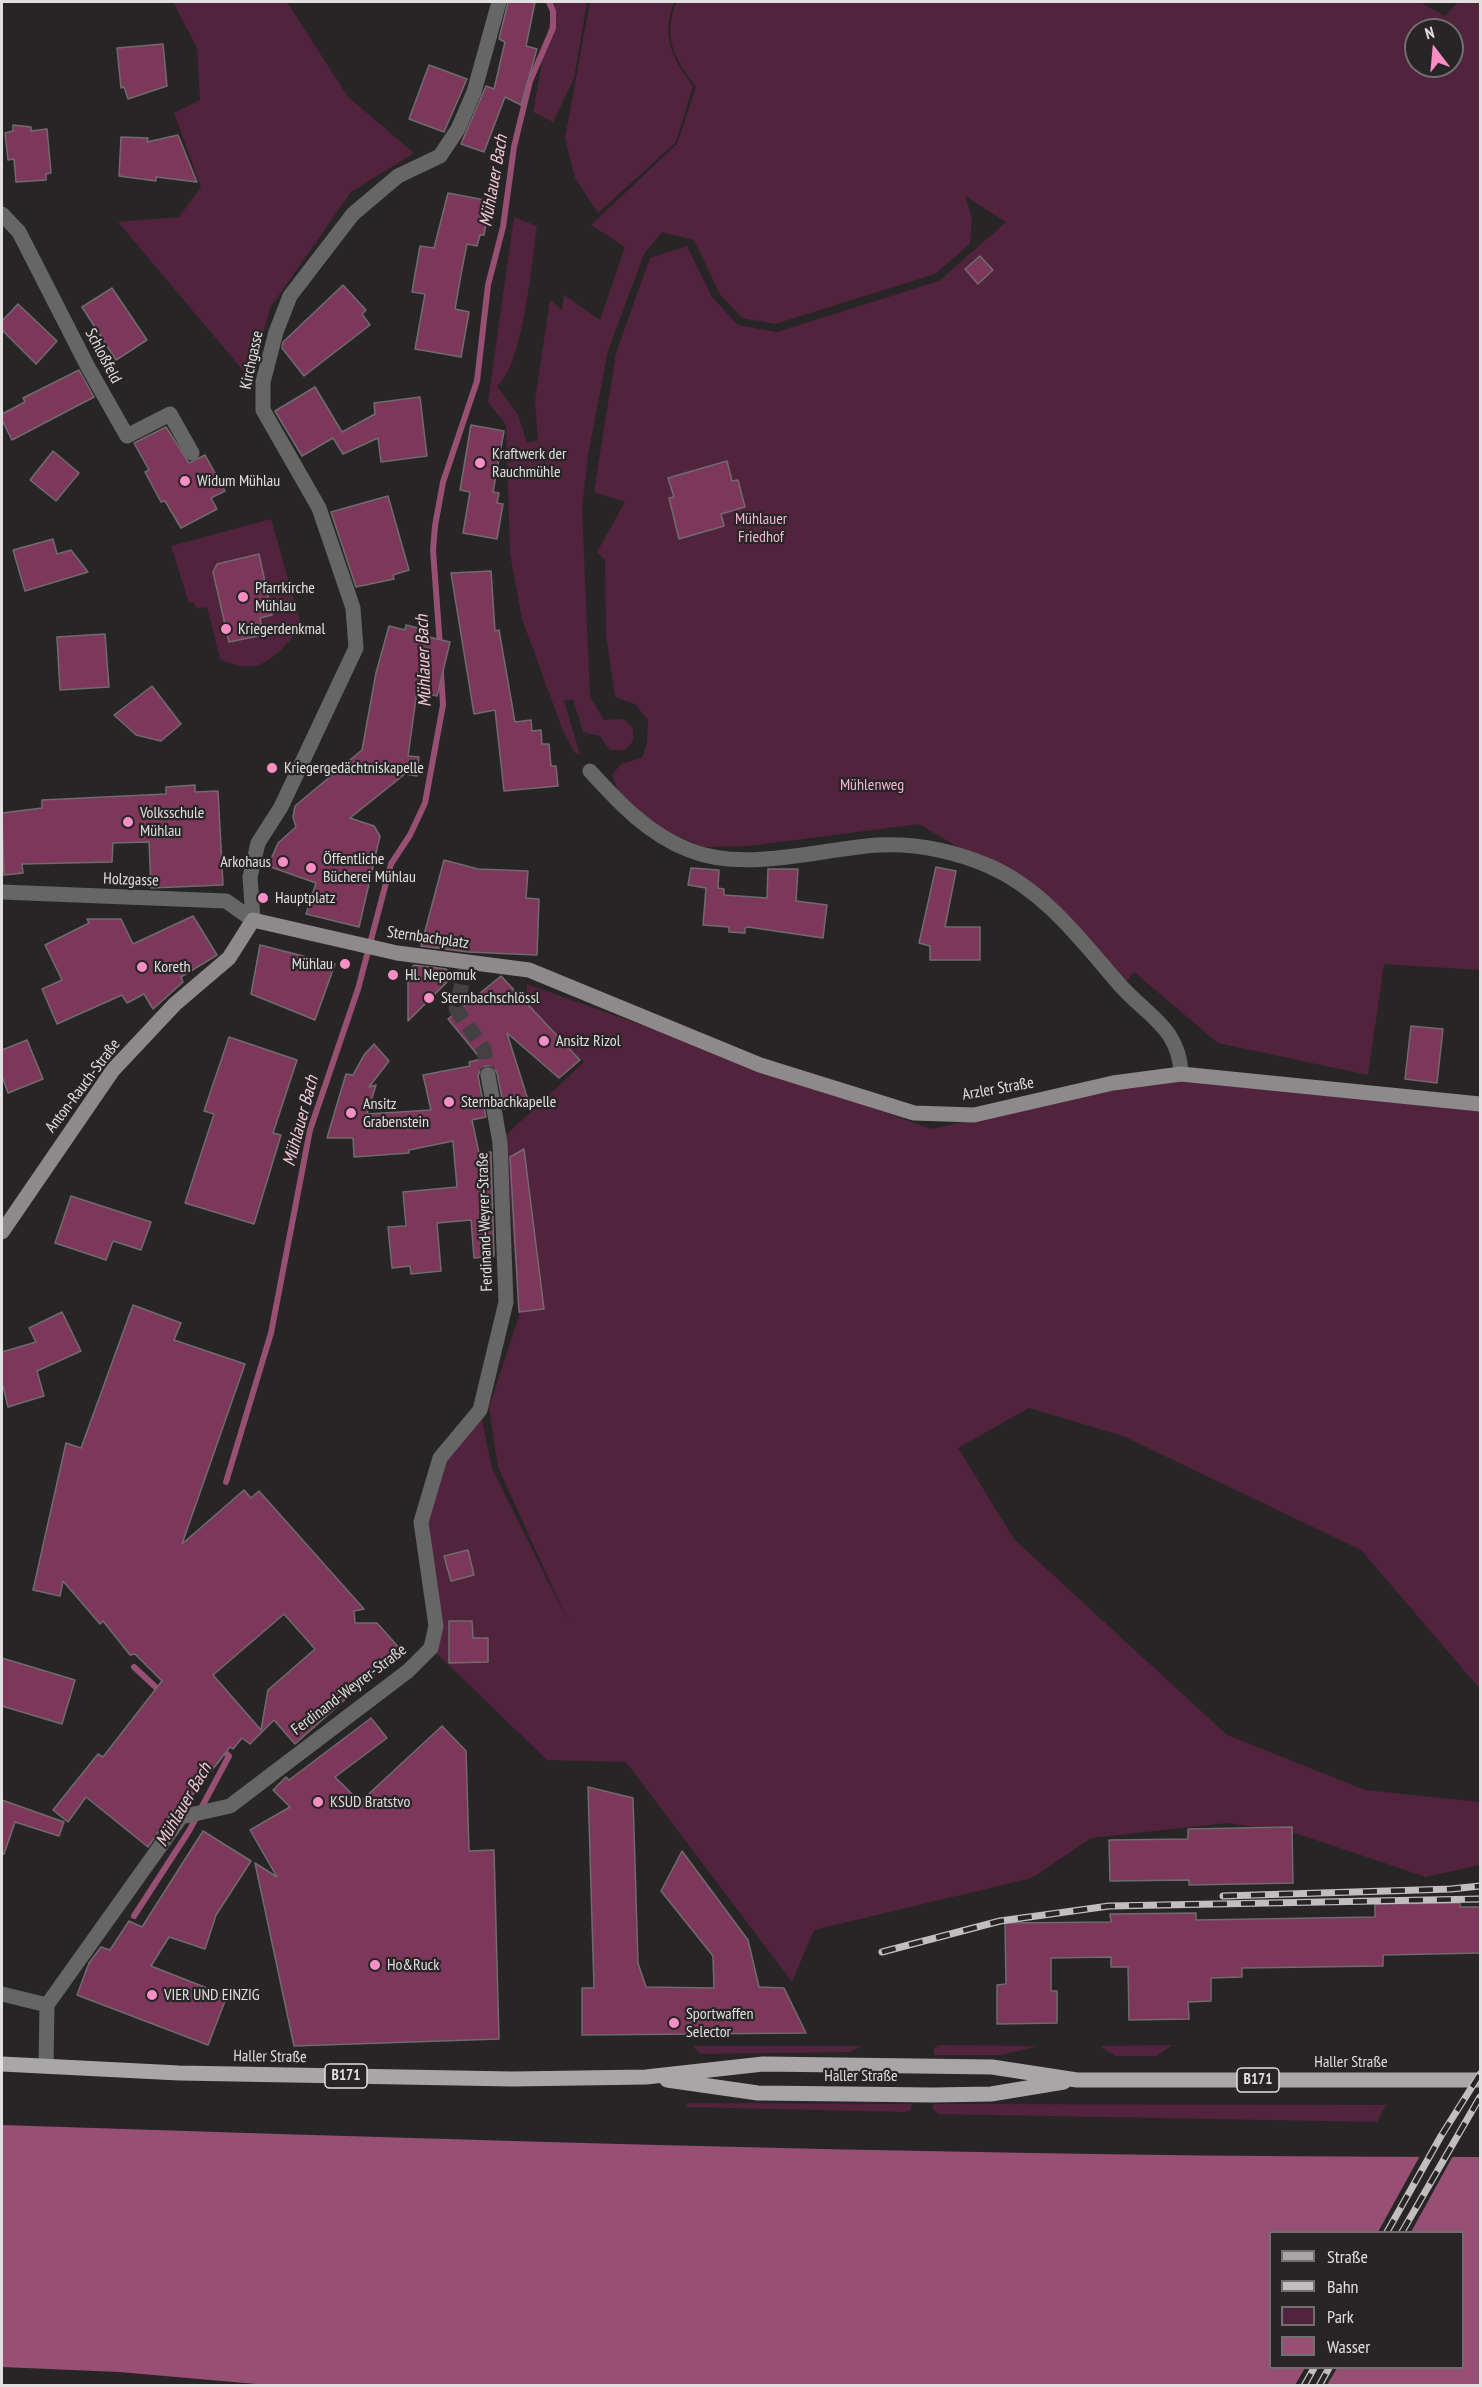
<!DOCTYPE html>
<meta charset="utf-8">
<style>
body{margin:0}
#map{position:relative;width:1482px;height:2387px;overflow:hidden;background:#282526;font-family:"PT Sans Narrow",sans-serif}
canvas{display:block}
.frame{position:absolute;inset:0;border:3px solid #e1dfe0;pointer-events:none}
.legend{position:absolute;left:1269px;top:2231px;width:195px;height:138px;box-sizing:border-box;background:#282526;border:2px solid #726f70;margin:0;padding:8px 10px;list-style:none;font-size:18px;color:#e1dfe0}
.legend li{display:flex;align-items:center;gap:12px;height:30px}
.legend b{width:30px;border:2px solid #726f70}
.north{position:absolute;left:1404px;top:18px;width:60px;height:60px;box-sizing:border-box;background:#282526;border:2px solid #726f70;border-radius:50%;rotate:344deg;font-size:16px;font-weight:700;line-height:24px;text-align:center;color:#e1dfe0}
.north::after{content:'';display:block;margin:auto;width:21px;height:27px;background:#fb8fc5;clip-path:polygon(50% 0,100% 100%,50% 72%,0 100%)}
</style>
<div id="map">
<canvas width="1482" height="2387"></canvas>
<div class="frame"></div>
<ul class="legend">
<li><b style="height:8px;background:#a9a6a7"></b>Straße</li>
<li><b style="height:8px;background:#c1bebf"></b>Bahn</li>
<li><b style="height:16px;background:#52233c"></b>Park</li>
<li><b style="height:16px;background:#974f73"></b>Wasser</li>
</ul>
<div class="north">N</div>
</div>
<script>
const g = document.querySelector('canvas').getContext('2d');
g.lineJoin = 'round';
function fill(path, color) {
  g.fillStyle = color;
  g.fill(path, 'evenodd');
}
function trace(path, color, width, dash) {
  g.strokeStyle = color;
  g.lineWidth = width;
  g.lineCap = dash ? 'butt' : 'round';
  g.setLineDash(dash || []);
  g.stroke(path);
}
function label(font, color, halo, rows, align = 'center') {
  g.font = font + ' "PT Sans Narrow",sans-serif';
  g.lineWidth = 4.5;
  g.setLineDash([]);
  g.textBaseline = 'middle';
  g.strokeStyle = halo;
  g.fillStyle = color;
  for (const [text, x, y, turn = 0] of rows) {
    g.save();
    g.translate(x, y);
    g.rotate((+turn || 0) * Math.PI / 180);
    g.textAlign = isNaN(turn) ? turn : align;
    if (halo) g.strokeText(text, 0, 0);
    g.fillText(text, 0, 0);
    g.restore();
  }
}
fill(new Path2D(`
 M173 2H287L348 97 414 153 351 192 270 308 251 380 118 222 179 217 201 187 174 113 200 100 197 48Z
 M553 2H587L574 78 553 122 533 112Z
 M590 2H674C661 37 672 58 693 86L676 142 598 213 575 178 565 138Z
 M676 2H1420L1445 16 1458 2H1480V970L1384 964 1368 1075 1218 1043 1134 972 1122 987 1024 886 919 824 749 846 703 847 662 829 636 810 618 790 612 775 621 764 642 758 647 743 648 720 635 704 615 697 606 634 605 560 597 552 625 502 594 492 616 353 650 258 687 246 712 297 738 325 777 332 939 281 1006 222 965 196 972 218 970 244 935 274 775 324 742 318 720 294 694 240 662 232 644 254 608 351 588 455 582 508 590 697 604 720 623 719 633 728V741L625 750H610L600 736 583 732 573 699 564 701 580 755 575 753 563 731 522 619 510 554 506 425 488 402 514 217 537 226C532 260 523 367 497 386L518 415 527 443 538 440 535 401 550 300 562 310 564 295 600 320 625 247 591 225 677 144 696 87C674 58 663 38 676 2ZM1416 30H1452V66H1416Z
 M271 519 302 628C274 656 261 679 220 659L207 607 197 609 194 603H189L171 546Z
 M527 984 931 1129 1181 1074 1480 1111V1689L1361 1550 1123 1436 1029 1408 958 1448 1014 1539 1227 1735 1365 1790 1480 1802V1865L1426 1877 1295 1833 1227 1823 1091 1838 1032 1878 814 1930 792 1982 626 1762 547 1760 431 1648 421 1522 440 1458 480 1410 492 1468 569 1624 498 1467 489 1407 519 1316 505 1136 584 1062 526 1005Z
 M939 2045 1038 2046 1001 2055H934V2048Z
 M1172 2045 1157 2056H1115L1100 2046Z
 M693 2046H862L850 2052 701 2054Z
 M687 2103 912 2104 911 2110 905 2112 687 2107Z
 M933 2104 1386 2105 1377 2122 939 2114 933 2110Z`), '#52233c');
fill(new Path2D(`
 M2 2125C494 2141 987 2157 1480 2157V2385L279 2386 119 2372 2 2367ZM1270 2232H1462V2368H1270Z`), '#974f73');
fill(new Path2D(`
 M1421 2154H1454L1411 2232H1378Z
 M1305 2368H1337L1327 2385H1295Z`), '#282526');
trace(new Path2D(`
 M440 646 433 550 435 526 443 482 477 381 488 285 503 227 514 147 530 81 553 28V11L549 2
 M226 1482 271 1333 310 1130 358 989 391 864 410 835 425 803 443 705 441 672
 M134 1667 162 1693
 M134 1916 189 1831 229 1756 220 1748`), '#974f73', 6);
const building = new Path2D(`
 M508 2H535L526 46 537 49 521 105 505 97 484 152 461 144 486 86 494 89 505 42 499 39Z
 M163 44 167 86 128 99 124 87 121 88 117 48Z
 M429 65 467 79 444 132 409 119Z
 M13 125 31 127V131L47 129 51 173 46 174V180L16 182 14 159 8 160 5 133 13 131Z
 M178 135 197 182 156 177V181L119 176 121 137 148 138 147 142Z
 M448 193 490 201 484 235H480L477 246 467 244 462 269 455 309 469 312 461 357 415 349 425 294 412 292 420 246 434 248Z
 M980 256 993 270 978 284 965 269Z
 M343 285 366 310 362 314 370 325 304 376 282 348 283 342Z
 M112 288 147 340 116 360 82 307Z
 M18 304 57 341 36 364 2 330V321Z
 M79 370 94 397 12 440 2 420V414L25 402 23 398Z
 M315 387 342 432 375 414 374 403 420 397 427 456 381 462 378 438 343 454 333 438 302 456 275 411Z
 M471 425 504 431 493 492 499 493 497 503 503 504 497 539 463 533 470 492 460 490Z
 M166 427 189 463 205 455 225 491 211 498 217 509 181 528 165 501 161 502 145 472 149 470 134 443Z
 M53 451 79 473 56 501 30 480Z
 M727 461 732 481 738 480 745 507 721 514 724 526 679 539 669 498 674 497 668 478Z
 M388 496 409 570 393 575 394 579 356 587 331 512Z
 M53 539 57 554 71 550 88 572 25 591 13 550Z
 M259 554 272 615 260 618 263 635 229 642 213 572 217 564Z
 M491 571 495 631 499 630 515 722 531 720 532 731 541 730 542 744H549L551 766H556L558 786 504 791 495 710 474 714 451 573Z
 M406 625 426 630 425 636 450 642 437 696 417 691 408 756 419 757 417 776 405 774 350 818 374 826 380 836 359 927 306 914 316 883 268 866 278 843 296 827 293 817 295 806 362 750 376 673 389 626 405 630Z
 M105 634 109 687 60 690 57 637Z
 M152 686 181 724 161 741 136 735 114 715Z
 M195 785V792L218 791 223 885 151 888 149 842 113 843 112 862 22 864 23 873 4 875 2 813 42 808V800L166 794V787Z
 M444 860 478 869 528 871 526 898 539 899 537 955 468 952 421 946Z
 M936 867 956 871 945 927H980V960H930V946L919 943Z
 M691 868 719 870 718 888 724 889V895L767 898 768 869H798L796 901 827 905 823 938 748 927 745 928V933L729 932V927L703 925 706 888 688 885Z
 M193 916 217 955 181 977 183 982 153 1009 144 994 127 1003 122 995 57 1024 42 989 62 980 45 945 89 923 87 919H121L133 944Z
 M260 945 335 964 315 1020 251 994Z
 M414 965 446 969 453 976 408 1021V977L405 974Z
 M501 976 580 1060 559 1078 507 1033 528 1100 504 1109 497 1073 492 1066H486L481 1068 478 1076 486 1117 472 1120 479 1153 491 1152 494 1256 474 1258 471 1220 437 1223 441 1271 411 1274 410 1266 392 1268 388 1227 406 1226 403 1192 457 1187 453 1141 409 1150V1153L354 1157 353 1138H327L346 1074 353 1075 364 1055 374 1044 389 1061 369 1087 376 1085 367 1114 431 1110 423 1075 470 1066 469 1062 481 1059 448 1019Z
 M1411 1026 1443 1029 1437 1083 1405 1079Z
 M229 1037 297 1060 273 1133 281 1135 254 1224 185 1203 214 1114 204 1111Z
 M27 1040 43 1079 8 1093 2 1076V1050Z
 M524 1149 544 1309 519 1312 510 1157Z
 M71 1196 151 1222 141 1250 113 1241 106 1260 55 1243Z
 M133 1305 181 1323 174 1340 245 1364 182 1544 244 1490 251 1498 259 1491 364 1609 354 1611 355 1623H377L401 1650 295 1744 274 1720 250 1744 242 1738 233 1749 230 1747 184 1806 173 1811 148 1847 86 1797 68 1822 53 1810 98 1754 103 1757 162 1681 135 1654 130 1655 103 1621 100 1624 63 1581 60 1596 33 1590 66 1443 81 1448ZM284 1614 315 1649 268 1690 261 1730 213 1675Z
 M62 1312 81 1351 37 1371 44 1396 8 1407 2 1382V1352L36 1342 29 1328Z
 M468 1550 474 1575 451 1581 444 1556Z
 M449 1621H472L473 1638H488V1662L449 1663Z
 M2 1658 75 1680 62 1724 2 1706Z
 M371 1718 387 1738 335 1777 360 1802 442 1726 466 1751 469 1851 494 1850 499 2039 294 2046 255 1863 277 1877 250 1830 290 1807 273 1790 286 1777 289 1780Z
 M588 1787 633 1798 638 1963 646 1987 714 1988 713 1956 661 1891 682 1851 748 1940 759 1987 784 1988 806 2033 582 2035V1988H594Z
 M2 1800 64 1822 59 1836 15 1822 4 1854H2Z
 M1292 1827 1293 1883 1189 1885V1880L1110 1881 1109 1840 1188 1839V1829Z
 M203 1831 251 1861 216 1915 205 1949 169 1937 151 1966 227 1996 208 2045 77 1995 89 1963 101 1947 110 1950 129 1921 142 1927Z
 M1460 1903V1907H1480V1953L1383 1955V1966L1242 1968V1977L1211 1978V2001L1188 2002 1189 2019 1129 2020 1128 1967H1111V1957L1051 1958V1991H1057V2023L997 2024V1985L1006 1984 1005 1923 1111 1922 1110 1914 1196 1913V1920L1375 1917V1904Z`);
fill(building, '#7c375b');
trace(building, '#706c6e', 1.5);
trace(new Path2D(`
 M467 962 456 1009 484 1049 488 1075`), '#444142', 15, [15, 8]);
trace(new Path2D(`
 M2 214 19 232 89 369 127 436 170 414 192 453
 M590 771C619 803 648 834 689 850 745 873 819 849 878 845 915 843 954 851 989 866 1044 890 1081 940 1119 984 1146 1015 1180 1028 1181 1074
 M2 892 226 901 253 920
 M253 920 250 877 258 843 281 807 356 648 353 608 319 508 263 410V382L276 332 290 296 353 214 398 176 440 156 458 129 474 92 499 2
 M2 1994 47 2005
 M46 2066 47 2005 181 1817 230 1806 408 1671 431 1648 436 1626 421 1522 440 1458 480 1410 506 1302 500 1143 488 1075`), '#676666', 15);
trace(new Path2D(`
 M2 1232 113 1070 175 1004 229 958 253 920 397 953 529 970 760 1065 914 1113 974 1115 1113 1083 1181 1074 1480 1104`), '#8d8a8b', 15);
trace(new Path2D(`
 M2 2064 179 2073 513 2079 646 2077 763 2064 992 2067 1077 2080H1480
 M667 2080 758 2093 933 2095 991 2094 1064 2082`), '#a9a6a7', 15);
const rail = new Path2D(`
 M1223 1896 1451 1889 1480 1886
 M882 1952 1000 1921 1109 1906 1480 1899
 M1387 2232 1441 2136 1480 2074
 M1402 2232 1480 2097
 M1304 2386 1314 2368
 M1319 2386 1329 2368`);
trace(rail, '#c1bebf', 7);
trace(rail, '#282526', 4.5, [14]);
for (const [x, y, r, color] of [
 [480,463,6,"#fb8fc5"],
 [185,481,6,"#fb8fc5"],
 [243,597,6,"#fb8fc5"],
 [226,629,6,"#fb8fc5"],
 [272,768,6,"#fb8fc5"],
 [128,822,6,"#fb8fc5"],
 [283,862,6,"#fb8fc5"],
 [311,868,6,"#fb8fc5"],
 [263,898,6,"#fb8fc5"],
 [345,964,6,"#fb8fc5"],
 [142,967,6,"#fb8fc5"],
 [393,975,6,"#fb8fc5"],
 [429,998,6,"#fb8fc5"],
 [544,1041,6,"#fb8fc5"],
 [449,1102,6,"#fb8fc5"],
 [351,1113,6,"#fb8fc5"],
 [318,1802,6,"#fb8fc5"],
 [375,1965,6,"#fb8fc5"],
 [152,1995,6,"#fb8fc5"],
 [674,2023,6,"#fb8fc5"]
]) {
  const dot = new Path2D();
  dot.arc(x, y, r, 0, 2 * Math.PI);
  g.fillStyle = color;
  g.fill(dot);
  trace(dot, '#282526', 2);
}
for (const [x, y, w] of [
 [346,2076,42],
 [1258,2080,42]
]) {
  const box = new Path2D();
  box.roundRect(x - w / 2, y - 12, w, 24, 4.5);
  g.fillStyle = '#282526';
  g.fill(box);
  trace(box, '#e1dfe0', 1.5);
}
label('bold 15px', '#e1dfe0', null, [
 ["B171",346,2076],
 ["B171",1258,2080]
]);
label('16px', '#e1dfe0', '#282526', [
 ["Schloßfeld",103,356,62],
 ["Kirchgasse",252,360,-78],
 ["Holzgasse",131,880,2],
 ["Sternbachplatz",428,938,8],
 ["Anton-Rauch-Straße",83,1086,-53],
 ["Arzler Straße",998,1089,-10],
 ["Ferdinand-Weyrer-Straße",485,1222,-92],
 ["Ferdinand-Weyrer-Straße",349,1690,-37],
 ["Haller Straße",270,2057,1],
 ["Haller Straße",1351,2062],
 ["Haller Straße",861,2076]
]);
label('16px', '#e1dfe0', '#282526', [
 ["Kraftwerk der",492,454],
 ["Rauchmühle",492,472],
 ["Widum Mühlau",197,481],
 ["Pfarrkirche",255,588],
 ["Mühlau",255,606],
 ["Kriegerdenkmal",238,629],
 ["Kriegergedächtniskapelle",284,768],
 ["Volksschule",140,813],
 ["Mühlau",140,831],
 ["Öffentliche",323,859],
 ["Bücherei Mühlau",323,877],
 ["Arkohaus",271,862,"right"],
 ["Hauptplatz",275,898],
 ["Mühlau",333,964,"right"],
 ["Koreth",154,967],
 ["Hl. Nepomuk",405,975],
 ["Sternbachschlössl",441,998],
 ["Ansitz Rizol",556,1041],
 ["Sternbachkapelle",461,1102],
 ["Ansitz",363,1104],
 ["Grabenstein",363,1122],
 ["KSUD Bratstvo",330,1802],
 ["Ho&Ruck",387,1965],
 ["VIER UND EINZIG",164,1995],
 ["Sportwaffen",686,2014],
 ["Selector",686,2032]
], 'left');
label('16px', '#f5b6d3', '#282526', [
 ["Mühlauer",761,519],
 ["Friedhof",761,537],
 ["Mühlenweg",872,785]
]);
label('italic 18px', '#f4c9dc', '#282526', [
 ["Mühlauer Bach",494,181,-80],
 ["Mühlauer Bach",424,661,-92],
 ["Mühlauer Bach",301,1121,-75],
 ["Mühlauer Bach",184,1805,-60]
]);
</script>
